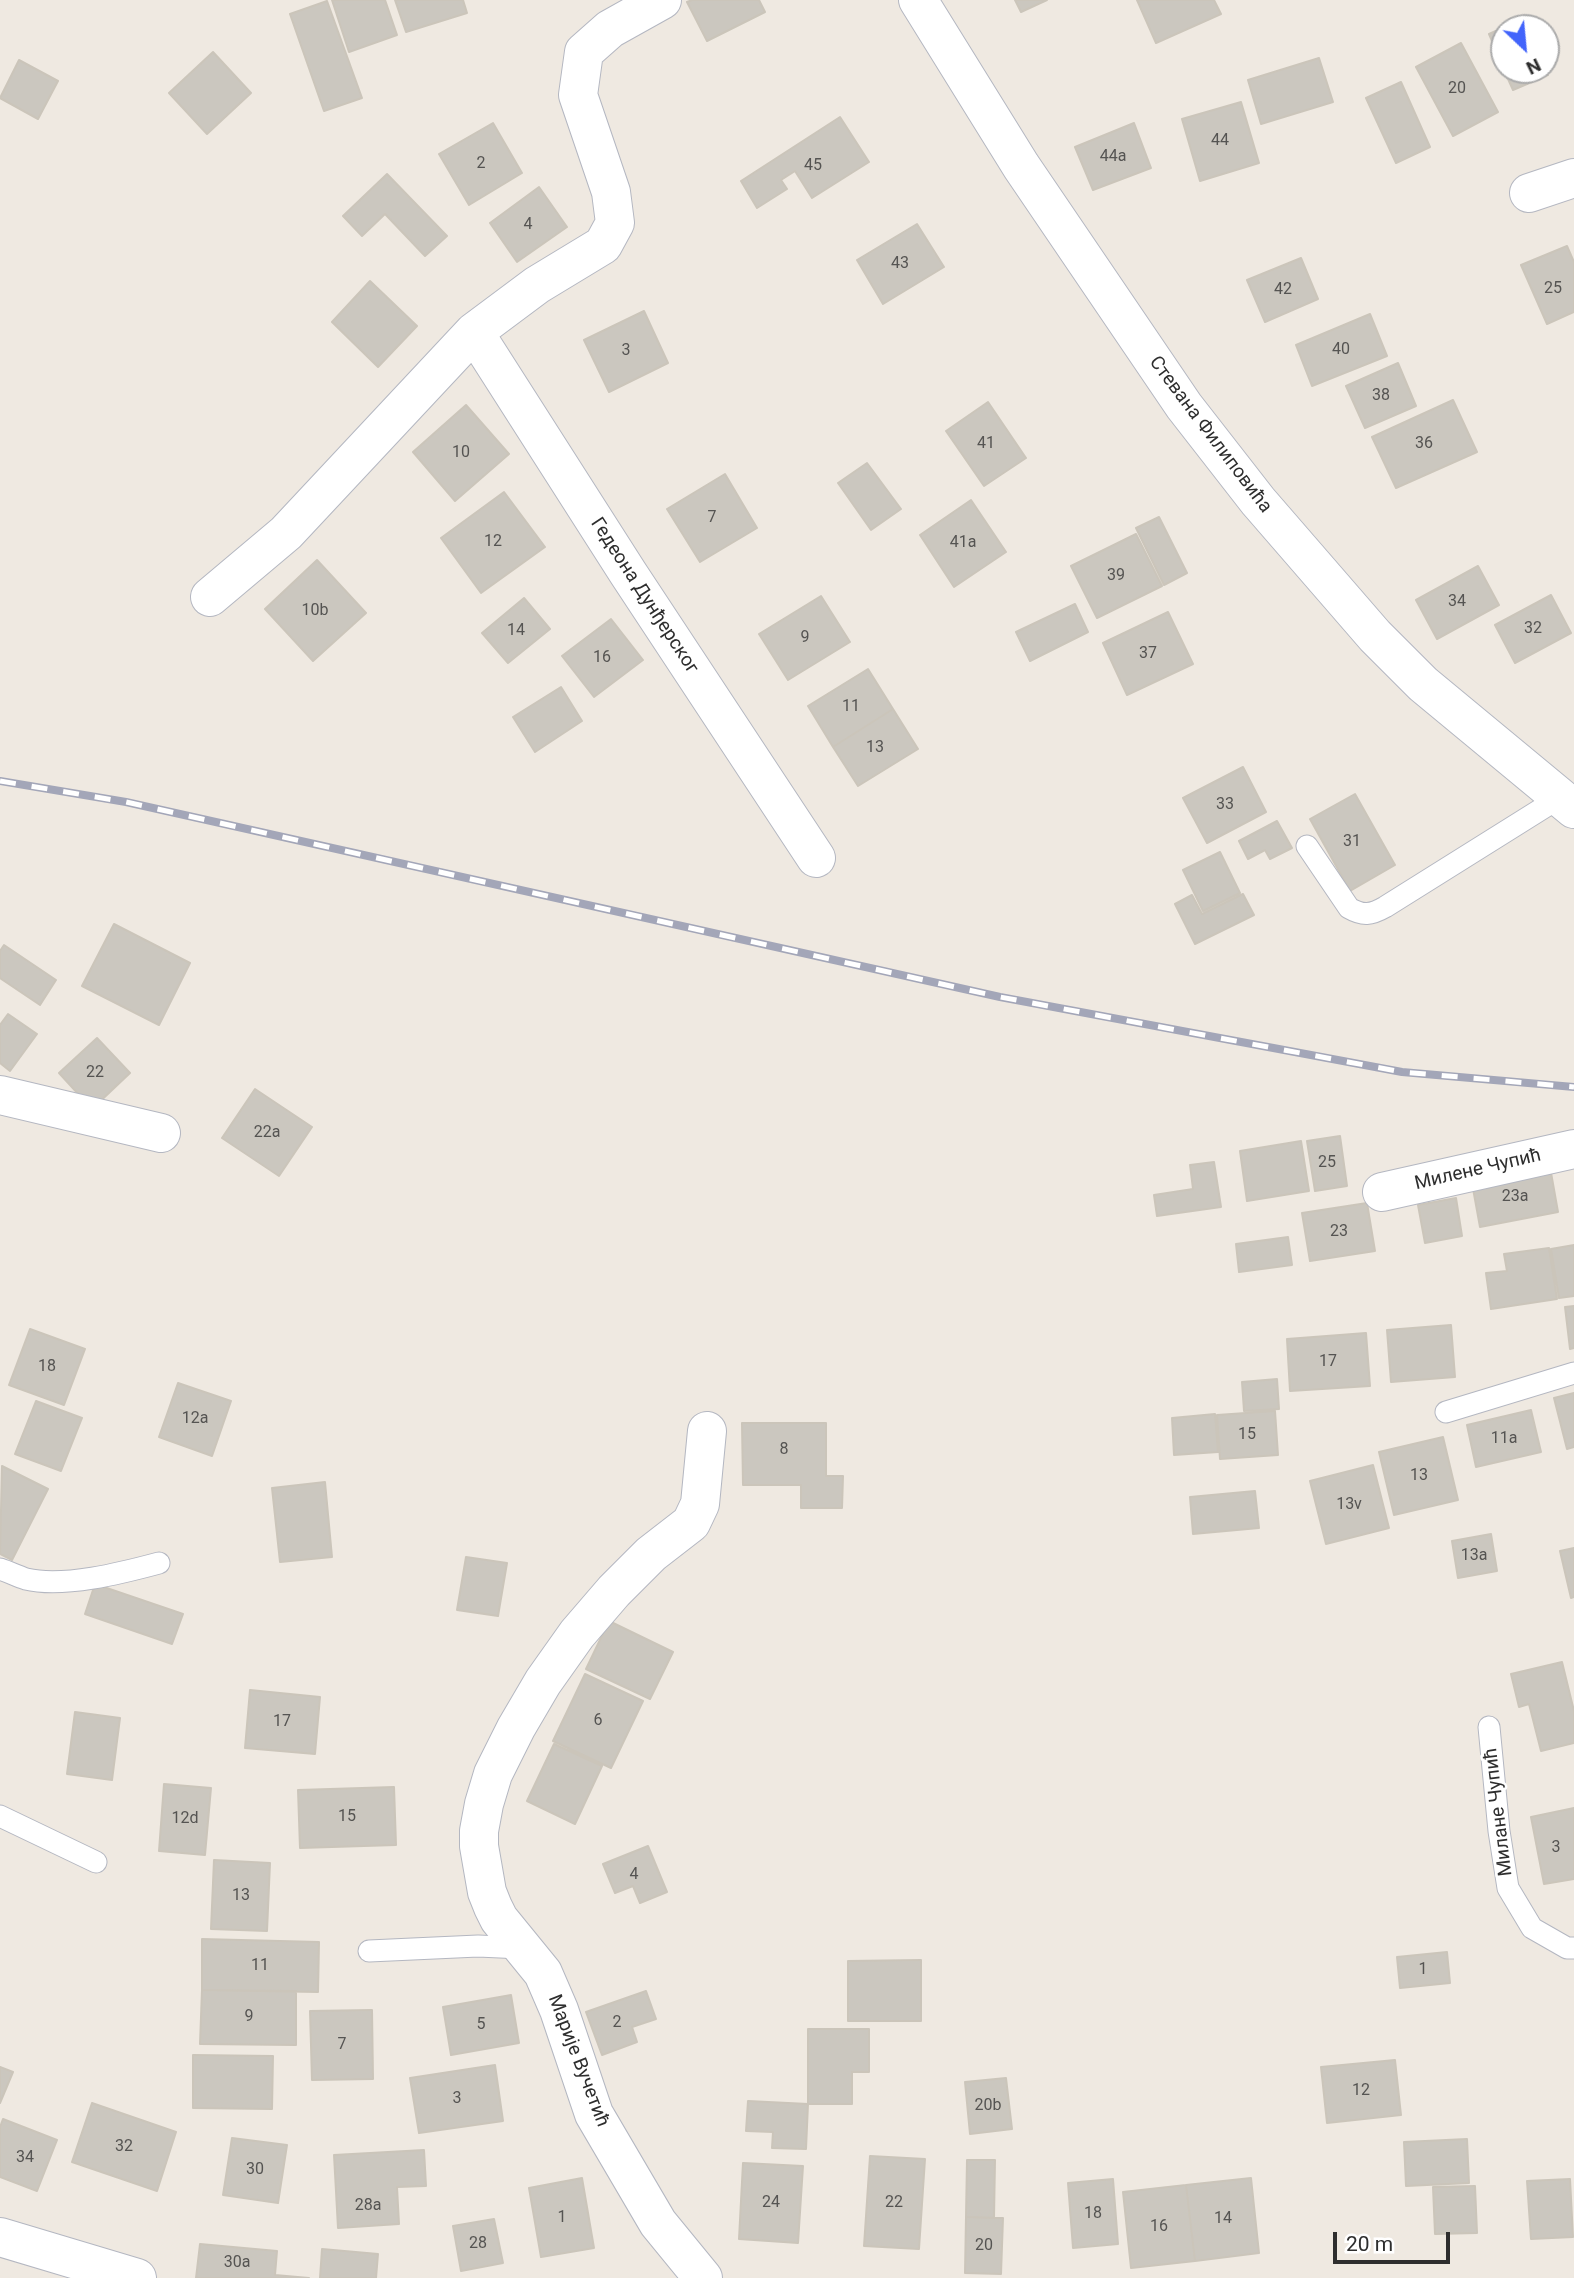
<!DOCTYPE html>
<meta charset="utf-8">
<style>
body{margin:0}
#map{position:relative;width:1574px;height:2278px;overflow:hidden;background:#efe9e1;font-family:Roboto,sans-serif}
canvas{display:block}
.north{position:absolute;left:1490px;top:14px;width:70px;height:70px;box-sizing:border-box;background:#fff;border:2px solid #ababab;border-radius:50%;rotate:154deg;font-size:19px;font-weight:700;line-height:28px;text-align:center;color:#2e2e2e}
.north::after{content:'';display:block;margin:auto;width:24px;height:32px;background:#4264fb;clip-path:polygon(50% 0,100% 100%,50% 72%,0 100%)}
.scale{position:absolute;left:1333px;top:2232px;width:117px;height:32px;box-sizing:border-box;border:4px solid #2e2e2e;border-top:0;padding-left:9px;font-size:21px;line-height:24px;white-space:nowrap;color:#2e2e2e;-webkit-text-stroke:5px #fff;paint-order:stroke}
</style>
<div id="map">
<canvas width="1574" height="2278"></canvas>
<div class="north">N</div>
<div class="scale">20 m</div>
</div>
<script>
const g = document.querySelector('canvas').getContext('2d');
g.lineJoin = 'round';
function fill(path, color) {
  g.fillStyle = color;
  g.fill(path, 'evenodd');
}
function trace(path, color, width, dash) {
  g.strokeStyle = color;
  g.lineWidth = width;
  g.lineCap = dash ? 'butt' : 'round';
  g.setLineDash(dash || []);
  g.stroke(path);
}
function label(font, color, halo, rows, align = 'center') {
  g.font = font + ' Roboto,sans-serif';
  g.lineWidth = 5;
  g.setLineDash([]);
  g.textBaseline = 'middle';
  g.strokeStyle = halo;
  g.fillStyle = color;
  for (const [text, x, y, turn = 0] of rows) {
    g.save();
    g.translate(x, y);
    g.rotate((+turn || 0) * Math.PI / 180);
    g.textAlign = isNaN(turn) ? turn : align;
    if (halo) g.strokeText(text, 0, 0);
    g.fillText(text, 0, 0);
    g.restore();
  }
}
const building = new Path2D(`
 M332 0H385L397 35 349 52Z
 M395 0H463L467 13 406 32Z
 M692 0H759L765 12 707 41 687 2Z
 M1015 0H1047L1021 12Z
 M1137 0H1214L1221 14 1156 43Z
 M327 1 362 98 324 111 290 14Z
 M1523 19 1527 28H1504V69L1489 34Z
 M1461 43 1498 112 1453 136 1416 67Z
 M213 52 251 93 207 134 169 93Z
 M1319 58 1333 102 1261 124 1248 80Z
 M19 60 58 81 38 119 0 98Z
 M1504 70H1546L1548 75 1513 90Z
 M1401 82 1430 147 1396 163 1366 98Z
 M1241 102 1259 163 1200 181 1182 119Z
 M840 117 869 162 812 198 795 171 781 180 787 189 757 208 741 181Z
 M493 123 522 173 469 205 439 154Z
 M1134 123 1151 168 1093 190 1075 147Z
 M387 174 447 236 425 256 385 214 362 236 343 216Z
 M539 187 567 227 517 262 490 223Z
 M917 224 944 267 883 304 857 260Z
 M1567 246 1574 262V312L1547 324 1521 265Z
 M1301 258 1318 299 1265 322 1247 280Z
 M370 281 417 326 378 367 332 322Z
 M644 311 668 363 609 392 584 340Z
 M1370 314 1387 356 1312 386 1296 345Z
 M1398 363 1416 406 1365 428 1346 386Z
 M1453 400 1477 452 1396 488 1372 437Z
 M988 402 1026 458 984 486 946 431Z
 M466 405 509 454 455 501 413 452Z
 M867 463 901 509 871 530 838 483Z
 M725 474 757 528 700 562 667 509Z
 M504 492 545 547 481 593 441 538Z
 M971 500 1006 552 954 587 920 535Z
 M1159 517 1187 573 1164 585 1136 528Z
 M1136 534 1162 586 1097 618 1071 566Z
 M317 560 366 613 313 661 265 609Z
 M1478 566 1499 605 1437 639 1416 600Z
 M1551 595 1571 633 1515 663 1495 625Z
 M821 596 850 642 788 680 759 634Z
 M524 598 550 629 508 663 482 633Z
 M1075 604 1088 632 1030 661 1016 632Z
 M1168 612 1193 664 1127 695 1103 643Z
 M611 619 643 660 594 697 562 656Z
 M868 669 893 709 833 747 808 706Z
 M561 687 582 721 535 752 513 717Z
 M893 709 918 749 858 786 833 747Z
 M1243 767 1266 812 1207 843 1183 798Z
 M1355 794 1395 865 1350 891 1310 819Z
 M1277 821 1292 848 1270 859 1265 850 1248 859 1239 841Z
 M1220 852 1240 893 1203 911 1183 870Z
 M1243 894 1254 915 1195 944 1175 904 1192 895 1202 914Z
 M114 924 190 963 159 1025 82 986Z
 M4 945 56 980 40 1005 0 978V951Z
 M8 1014 37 1034 10 1071 0 1063V1025Z
 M97 1038 130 1073 92 1109 59 1073Z
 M255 1089 312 1127 279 1176 222 1138Z
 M1340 1136 1347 1186 1315 1191 1307 1141Z
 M1301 1141 1309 1191 1247 1201 1240 1151Z
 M1214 1162 1221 1207 1157 1216 1154 1195 1193 1189 1190 1165Z
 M1550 1167 1558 1212 1480 1227 1472 1183Z
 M1456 1198 1462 1236 1425 1243 1418 1205Z
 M1367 1203 1375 1251 1310 1261 1302 1213Z
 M1288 1237 1292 1265 1239 1272 1236 1244Z
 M1574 1245V1296L1559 1298 1551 1249Z
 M1549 1248 1557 1299 1491 1309 1486 1273 1507 1271 1504 1254Z
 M1574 1306V1348L1570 1349 1565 1307Z
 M1451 1325 1455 1377 1391 1382 1387 1330Z
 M30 1329 85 1349 64 1405 9 1385Z
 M1366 1333 1370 1386 1290 1391 1287 1339Z
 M1277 1379 1279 1409 1244 1411 1242 1382Z
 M178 1383 231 1401 212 1456 159 1437Z
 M1574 1393V1447L1567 1449 1554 1398Z
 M36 1401 82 1418 61 1471 15 1454Z
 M1531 1410 1541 1452 1476 1467 1467 1425Z
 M1275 1411 1278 1455 1220 1459 1217 1415Z
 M1215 1414 1218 1452 1174 1455 1172 1418Z
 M742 1423H826V1476H843L842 1508H801V1485H743Z
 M1443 1437 1458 1500 1394 1515 1379 1452Z
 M1373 1465 1389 1528 1326 1544 1310 1481Z
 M2 1466 48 1489 12 1560 0 1554Z
 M325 1482 332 1557 280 1562 272 1488Z
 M1255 1491 1259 1528 1193 1534 1190 1497Z
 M1491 1534 1497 1571 1458 1578 1452 1541Z
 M1574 1548V1597L1571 1598 1560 1551Z
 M466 1557 507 1563 498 1616 457 1610Z
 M95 1584 183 1614 172 1644 85 1614Z
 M609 1621 673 1652 650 1699 586 1669Z
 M1562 1662 1574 1711V1743L1541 1751 1529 1704 1519 1707 1511 1674Z
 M585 1674 643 1701 611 1768 553 1741Z
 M250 1690 320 1697 315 1754 245 1748Z
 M75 1712 120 1718 112 1780 67 1774Z
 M554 1744 602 1766 575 1824 527 1801Z
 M164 1784 211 1788 205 1855 159 1851Z
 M394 1787 396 1845 300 1848 298 1790Z
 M1574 1808V1879L1544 1884 1531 1817Z
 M648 1846 667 1892 640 1903 633 1886 615 1893 603 1864Z
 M214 1860 270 1863 267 1931 211 1929Z
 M202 1939 319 1942 318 1992 202 1990Z
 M1447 1952 1450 1983 1400 1988 1397 1957Z
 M921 1960V2021H848V1961Z
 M202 1990 296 1991V2045L200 2044Z
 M646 1991 656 2019 632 2027 637 2042 602 2055 586 2012Z
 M511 1995 519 2043 451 2055 443 2007Z
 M372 2010 373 2079 312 2080 310 2011Z
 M808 2029H869V2072H852V2104H808Z
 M193 2055 273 2056 272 2109 193 2108Z
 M1395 2060 1401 2115 1327 2123 1321 2067Z
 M495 2065 503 2121 419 2133 410 2078Z
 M0 2067 13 2072 0 2103Z
 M1006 2078 1012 2129 970 2134 965 2082Z
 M748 2101 808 2104 806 2149 772 2148 773 2132 746 2131Z
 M92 2103 176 2132 157 2191 72 2162Z
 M3 2119 57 2140 37 2191 0 2177V2127Z
 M232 2138 287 2145 278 2203 223 2195Z
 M1467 2139 1469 2183 1406 2186 1404 2142Z
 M424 2150 426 2186 397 2187 399 2224 338 2228 334 2155Z
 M870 2156 925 2159 919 2249 864 2246Z
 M967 2160H995L994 2218 966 2217Z
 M743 2163 803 2166 798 2243 739 2239Z
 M582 2178 594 2248 541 2257 529 2188Z
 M1251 2178 1259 2253 1195 2261 1186 2185Z
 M1113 2179 1118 2244 1073 2248 1068 2183Z
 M1570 2179 1573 2237 1531 2239 1527 2181Z
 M1186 2185 1195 2261 1131 2268 1123 2192Z
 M1475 2186 1477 2233 1435 2234 1433 2187Z
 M966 2217 1003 2218 1001 2274 965 2273Z
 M494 2219 503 2263 461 2271 453 2226Z
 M200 2244 277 2251 275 2275 309 2278H196Z
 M322 2249 378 2254 376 2278H320Z`);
fill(building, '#cbc7bf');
trace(building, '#cbc5ba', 2);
const service = new Path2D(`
 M1307 846 1349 908C1363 916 1371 915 1385 907L1559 798
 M1446 1412 1574 1373
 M0 1569C9 1572 17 1576 26 1579 63 1588 122 1573 159 1563
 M1489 1727 1499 1831 1508 1888 1532 1928 1567 1948H1574
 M0 1816 96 1862
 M369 1951 478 1946 522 1948`);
const minor = new Path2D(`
 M1529 193 1574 178
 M474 332 628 573 816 858
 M210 597 286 533 474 332 537 285 603 245 615 223 611 192 578 95 584 52 610 29 662 0
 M0 1095 161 1133
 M1382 1192 1574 1149
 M0 2237 137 2278
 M703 2278 658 2223 594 2114 559 2010 543 1973 499 1919 493 1907 487 1892 479 1846V1831L484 1804 493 1774 516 1728 543 1682 577 1634 614 1591 651 1554 691 1523 700 1504 707 1431`);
const secondary = new Path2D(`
 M918 0 1021 166 1184 406 1258 501 1375 636 1423 684 1574 809`);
trace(service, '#b4b7c1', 23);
trace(minor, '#b4b7c1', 40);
trace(secondary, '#b4b7c1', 40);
trace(service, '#fff', 21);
trace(minor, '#fff', 38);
trace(secondary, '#fff', 38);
const rail = new Path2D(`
 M0 781 126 802 1000 997 1402 1072 1574 1087`);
trace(rail, '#a3a6b8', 8);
trace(rail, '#fff', 5, [16]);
label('16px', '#555452', null, [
 ["20",1457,89],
 ["44",1220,141],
 ["44a",1113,157],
 ["2",481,164],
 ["45",813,166],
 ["4",528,225],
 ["43",900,264],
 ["25",1553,289],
 ["42",1283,290],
 ["40",1341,350],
 ["3",626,351],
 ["38",1381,396],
 ["41",986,444],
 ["36",1424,444],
 ["10",461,453],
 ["7",712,518],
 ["12",493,542],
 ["41a",963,543],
 ["39",1116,576],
 ["34",1457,602],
 ["10b",315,611],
 ["32",1533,629],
 ["14",516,631],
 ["9",805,638],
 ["37",1148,654],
 ["16",602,658],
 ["11",851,707],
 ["13",875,748],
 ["33",1225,805],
 ["31",1352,842],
 ["22",95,1073],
 ["22a",267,1133],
 ["25",1327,1163],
 ["23a",1515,1197],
 ["23",1339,1232],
 ["17",1328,1362],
 ["18",47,1367],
 ["12a",195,1419],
 ["15",1247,1435],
 ["11a",1504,1439],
 ["8",784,1450],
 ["13",1419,1476],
 ["13v",1349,1505],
 ["13a",1474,1556],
 ["6",598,1721],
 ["17",282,1722],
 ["15",347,1817],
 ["12d",185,1819],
 ["3",1556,1848],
 ["4",634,1875],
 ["13",241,1896],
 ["11",260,1966],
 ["1",1423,1970],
 ["9",249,2017],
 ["2",617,2023],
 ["5",481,2025],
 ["7",342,2045],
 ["12",1361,2091],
 ["3",457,2099],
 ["20b",988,2106],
 ["32",124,2147],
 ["34",25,2158],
 ["30",255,2170],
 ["24",771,2203],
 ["22",894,2203],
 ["28a",368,2206],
 ["18",1093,2214],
 ["1",562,2218],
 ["14",1223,2219],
 ["16",1159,2227],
 ["28",478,2244],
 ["20",984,2246],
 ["30a",237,2263]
]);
label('19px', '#2e2e2e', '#fff', [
 ["Стевана Филиповића",1210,435,53],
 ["Гедеона Дунђерског",644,596,57],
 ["Милене Чупић",1478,1170,-13],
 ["Милане Чупић",1499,1812,-97],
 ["Марије Вучетић",578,2061,69]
]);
</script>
